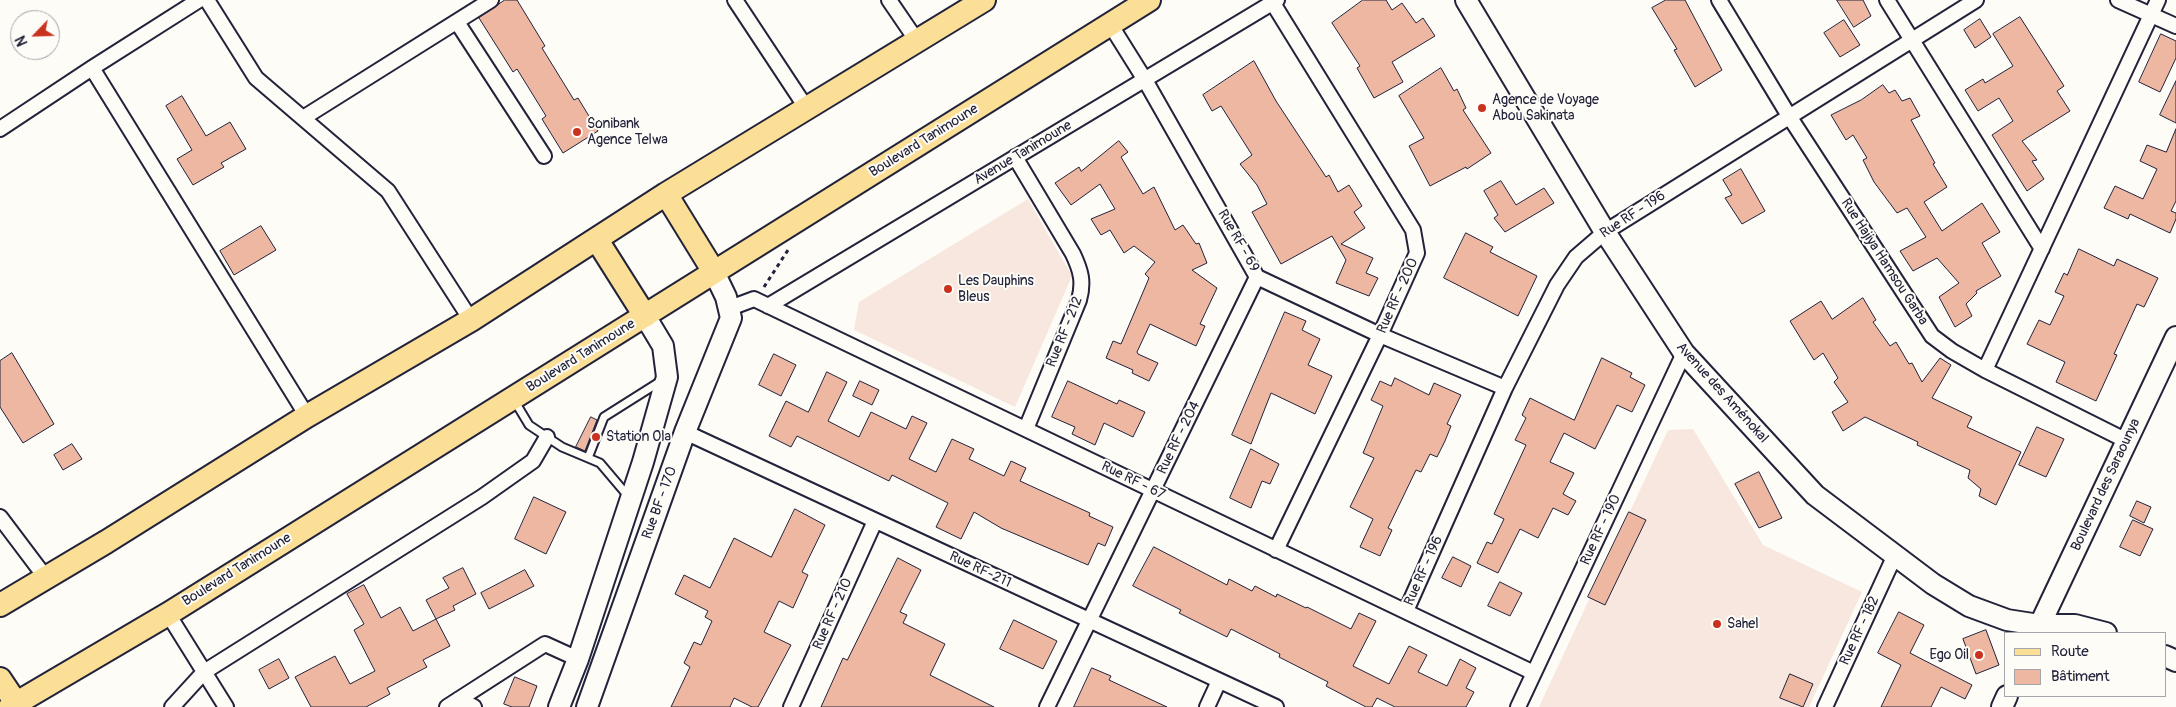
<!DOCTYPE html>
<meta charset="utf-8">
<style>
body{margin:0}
#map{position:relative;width:2176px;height:707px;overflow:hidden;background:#fdfcf7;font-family:Pangolin,sans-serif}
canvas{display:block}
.legend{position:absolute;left:2004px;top:632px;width:162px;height:65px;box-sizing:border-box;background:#fdfcf7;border:1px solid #a5a5ac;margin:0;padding:6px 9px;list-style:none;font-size:15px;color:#22223b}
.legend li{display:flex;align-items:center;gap:10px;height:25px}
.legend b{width:25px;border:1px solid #a5a5ac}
.north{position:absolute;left:10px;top:10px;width:50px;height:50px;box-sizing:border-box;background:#fdfcf7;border:1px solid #a5a5ac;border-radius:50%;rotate:246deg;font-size:14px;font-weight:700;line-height:20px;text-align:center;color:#22223b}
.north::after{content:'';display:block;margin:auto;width:18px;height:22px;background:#c8321e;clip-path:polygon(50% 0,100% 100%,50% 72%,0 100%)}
</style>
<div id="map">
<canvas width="2176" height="707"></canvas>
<ul class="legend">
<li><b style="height:6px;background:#fbdf96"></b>Route</li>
<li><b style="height:14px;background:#eeb7a2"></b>Bâtiment</li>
</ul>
<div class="north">N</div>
</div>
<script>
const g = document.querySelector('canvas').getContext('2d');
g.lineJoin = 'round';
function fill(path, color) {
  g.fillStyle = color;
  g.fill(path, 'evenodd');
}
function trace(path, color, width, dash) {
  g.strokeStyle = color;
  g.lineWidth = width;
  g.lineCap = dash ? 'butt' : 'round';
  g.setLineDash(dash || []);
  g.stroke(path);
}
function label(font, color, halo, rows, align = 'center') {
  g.font = font + ' Pangolin,sans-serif';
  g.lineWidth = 4;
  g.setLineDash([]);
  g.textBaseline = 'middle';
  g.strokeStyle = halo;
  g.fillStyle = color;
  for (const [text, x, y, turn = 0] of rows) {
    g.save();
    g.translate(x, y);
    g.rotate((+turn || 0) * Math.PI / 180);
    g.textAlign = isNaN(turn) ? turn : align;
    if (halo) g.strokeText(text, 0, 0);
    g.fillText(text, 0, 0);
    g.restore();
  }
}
fill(new Path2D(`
 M1028 199 1072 276 1015 407 854 330 859 302Z
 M1693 429 1763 545 1862 592 1809 707H1539L1668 430Z`), '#f8e7de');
const building = new Path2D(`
 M505 0H517L545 46 542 48 574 100 578 98 598 131 563 153 542 119 546 116 517 69 513 72 479 18Z
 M1363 0H1386L1392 10 1402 3 1416 23 1423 18 1435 36 1392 62 1403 82 1374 98 1357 68 1360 66 1332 23Z
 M1666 0H1685L1722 70 1695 87 1674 50 1677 49 1652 8Z
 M1837 0H1863L1871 16 1854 27Z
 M2020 17 2064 86 2057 91 2070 111 2022 141 2037 160 2032 161 2044 179 2027 191 1992 135 2013 121 1999 98 1978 111 1965 90 1983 79 1985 83 2013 66 1993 34Z
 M1980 19 1991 37 1975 48 1964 30Z
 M1844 20 1860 45 1840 57 1824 33Z
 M2161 34 2176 41V58L2160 92 2139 82Z
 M1254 61 1276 101 1326 177 1329 175 1338 192 1349 185 1362 206 1354 212 1365 228 1341 244 1373 258 1366 273 1378 278 1369 296 1336 283 1346 260 1332 236 1281 264 1252 212 1267 204 1257 185 1240 164 1252 155 1221 106 1212 111 1203 95Z
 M1441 68 1454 91 1457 89 1466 108 1463 110 1491 153 1467 169 1466 167 1430 186 1409 146 1424 138 1399 96Z
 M2176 81V123L2160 115Z
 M1883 85 1889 93 1895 90 1902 101 1910 98 1920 116 1911 120 1935 163 1933 164 1947 187 1924 202 1942 231 1982 203 2000 232 1982 243 2001 276 1976 291 1977 293 1966 304 1972 316 1955 327 1939 297 1959 283 1937 258 1913 271 1900 251 1926 237 1907 208 1897 213 1874 182 1863 160 1867 158 1853 135 1846 140 1831 115 1861 100Z
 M182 96 206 136 230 122 246 149 221 163 224 167 193 185 177 159 192 150 166 106Z
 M2176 129V201L2171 211 2176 213V219L2170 233 2130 214 2128 219 2104 208 2115 186 2143 199 2157 169 2140 161 2147 145 2166 152Z
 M1119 141 1128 152 1121 157 1143 194 1154 187 1175 230 1183 225 1196 244 1199 243 1207 263 1192 270 1217 288 1200 324 1205 326 1196 346 1150 324 1137 352 1138 354 1158 363 1149 381 1132 373 1133 370 1106 358 1113 341 1121 344 1149 278 1145 274 1155 262 1134 246 1124 253 1110 230 1101 235 1091 219 1115 209 1100 184 1071 205 1055 183 1079 167 1081 171Z
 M1741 169 1765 211 1742 224 1725 198 1732 195 1723 180Z
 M1501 181 1516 205 1544 188 1554 203 1505 232 1494 218 1498 215 1484 191Z
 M261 226 276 250 234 275 220 251Z
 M1466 233 1493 247 1490 252 1537 276 1518 316 1444 278Z
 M2079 249 2114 266 2117 259 2158 278 2144 307 2137 304 2114 354 2117 355 2096 401 2056 382 2065 362 2027 344 2039 320 2050 325 2064 296 2055 292 2064 273 2067 275Z
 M1863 298 1876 320 1873 322 1890 346 1896 342 1909 364 1912 363 1922 382 1940 358 1951 365 1932 398 1972 417 1967 427 2021 452 1996 505 1979 496 1981 489 1968 478 1970 470 1917 445 1918 442 1865 417 1843 431 1832 412 1848 402 1834 382 1838 378 1823 353 1814 360 1790 321 1821 301 1832 319Z
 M1285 312 1306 321 1302 330 1320 339 1308 365 1332 376 1315 414 1271 393 1251 444 1232 435Z
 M12 353 54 424 23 443 0 407V361Z
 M774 354 796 365 781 396 759 385Z
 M1602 358 1632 373 1630 377 1645 385 1632 412 1617 405 1595 449 1564 433 1550 462 1574 473 1563 494 1576 501 1568 515 1553 508 1538 538 1520 529 1498 573 1477 563 1487 542 1492 544 1504 519 1494 514 1526 445 1515 440 1526 418 1522 415 1530 398 1574 420Z
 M827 372 847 382 828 421 859 437 871 412 906 429 912 416 927 423 909 459 936 472 952 439 974 449 969 459 1004 476 1011 461 1026 468 1020 481 1090 513 1089 516 1113 527 1105 546 1098 543 1088 565 1001 528 974 512 961 539 936 527 948 503 892 475 889 481 797 436 791 447 769 436 786 401 808 412Z
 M1395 378 1429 395 1434 383 1461 395 1447 424 1451 426 1445 441 1437 457 1430 454 1421 472 1416 470 1388 528 1392 530 1380 556 1360 547 1373 519 1350 507 1374 458 1363 453 1383 406 1371 400 1380 381 1391 386Z
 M860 381 879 390 872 405 853 396Z
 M1068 381 1117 404 1119 400 1145 412 1133 437 1104 423 1095 445 1072 434 1075 427 1052 417Z
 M591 417 597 420 585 451 576 447Z
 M2037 427 2064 439 2046 477 2019 465Z
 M72 444 82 459 63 470 54 455Z
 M1251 449 1279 464 1270 484 1262 481 1251 508 1230 498Z
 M1759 472 1782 518 1759 528 1735 484Z
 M534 497 566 512 546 554 515 539Z
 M2137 501 2151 507 2144 523 2130 516Z
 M795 509 825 525 802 572 808 575 793 608 779 601 764 632 791 645 758 707H752L734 698 730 707H671L690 667 684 663 694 642 701 645 712 621 705 617 708 611 675 594 684 575 710 588 734 538 771 557Z
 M1629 512 1646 520 1605 605 1588 597Z
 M2133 520 2153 529 2140 556 2120 547Z
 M1154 547 1227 585 1229 579 1252 591 1255 586 1276 597 1277 594 1306 608 1307 607 1351 629 1359 613 1376 621 1353 666 1389 684 1409 646 1427 655 1418 672 1447 686 1460 659 1476 668 1466 688 1474 692 1466 707H1395L1377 698 1372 707H1366L1326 686 1328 682 1279 657 1280 654 1231 629 1227 637 1179 613 1181 610 1133 586Z
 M1453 557 1471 566 1461 587 1442 578Z
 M898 558 921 570 900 612 907 615 903 623 945 644 930 675 994 707H821L843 658 847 660Z
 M463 568 476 594 453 606 455 610 436 619 426 600 449 588 443 578Z
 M525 570 534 586 489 609 481 593Z
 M1500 582 1522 593 1510 616 1488 606Z
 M364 585 381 618 400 607 413 631 436 619 450 646 423 660 427 667 387 688 390 694 366 707H311L295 677 335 656 350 684 375 671 354 630 364 624 347 594Z
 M1899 612 1924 625 1910 653 1972 685 1965 699 1941 687 1931 707H1881L1901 665 1878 653Z
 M1014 620 1057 641 1043 669 1000 649Z
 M1986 630 1999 665 1976 674 1963 639Z
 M279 659 289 678 269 689 259 670Z
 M1092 668 1111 676 1109 680 1167 707H1074Z
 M1790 674 1813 684 1803 707 1780 698Z
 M515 677 537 686 529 707H512L504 704Z`);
fill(building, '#eeb7a2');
trace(building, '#22223b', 1);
const lane = new Path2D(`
 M514 400 529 425 562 447 600 463 628 496
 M588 458 604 417 661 381`);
const street = new Path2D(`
 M207 0 256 78 388 191 471 320
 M735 0 807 109
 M889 0 917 41
 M1271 0 1413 230 1417 253 1380 335 1276 550
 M1719 0 1789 116 1932 336 1952 351 1985 370 2127 441
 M1887 0 2042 249
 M2118 0 2176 26
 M457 22 544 156
 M1110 24 1145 80 1257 277 1380 335 1505 388
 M92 68 307 416
 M303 118 491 0
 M0 129 92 68 199 0
 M1015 157 1073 254C1081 271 1084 282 1079 300L1026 429
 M768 306 1277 0
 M730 308 754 299 1534 673
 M1985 370 2158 0
 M685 432 1276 707
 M0 517 46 578
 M1406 611 1505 388 1557 285 1576 257 1605 232 1976 0
 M168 614 226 707
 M459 699 474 707
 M172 707 204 672 482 497 533 461 547 437
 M447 707 545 644 578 659
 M791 707 875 521
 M1047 707 1257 277
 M1207 707 1219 681
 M1518 707 1684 353
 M1825 707 1895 555`);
const secondary = new Path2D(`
 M1466 0 1605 232 1684 353 1815 495 1933 584 1969 606 2007 620 2039 625H2075L2106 633
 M2036 633 2176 337
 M2165 656 2176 661
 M559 707 578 659 643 462 667 377 663 346 645 316
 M587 707 685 432 731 318 726 297 714 272
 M2002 707 2007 696`);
const primary = new Path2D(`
 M666 194 714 272
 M597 240 645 316
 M0 605 106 542 307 416 471 320 666 194 984 0
 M0 679 16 703
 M10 707 168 614 1149 0`);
trace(lane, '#22223b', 11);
trace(street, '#22223b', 18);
trace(secondary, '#22223b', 24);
trace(primary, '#22223b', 26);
trace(new Path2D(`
 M764 287 788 250`), '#22223b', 3, [4, 4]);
trace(lane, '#fdfcf7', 7);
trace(street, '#fdfcf7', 14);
trace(secondary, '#fdfcf7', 20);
trace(primary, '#fbdf96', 22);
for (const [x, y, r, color] of [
 [1482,108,5,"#c8321e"],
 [577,132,5,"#c8321e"],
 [948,289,5,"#c8321e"],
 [596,437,5,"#c8321e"],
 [1717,624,5,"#c8321e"],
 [1979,655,5,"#c8321e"]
]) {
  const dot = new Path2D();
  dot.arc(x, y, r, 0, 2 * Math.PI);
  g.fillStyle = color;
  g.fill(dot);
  trace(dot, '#fdfcf7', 2);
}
label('14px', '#22223b', '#fdfcf7', [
 ["Agence de Voyage",1492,100],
 ["Abou Sakinata",1492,116],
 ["Sonibank",587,124],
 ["Agence Telwa",587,140],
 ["Les Dauphins",958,281],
 ["Bleus",958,297],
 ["Station Ola",606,437],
 ["Sahel",1727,624],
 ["Ego Oil",1969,655,"right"]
], 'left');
label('14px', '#22223b', '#fdfcf7', [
 ["Boulevard Tanimoune",924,141,-32],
 ["Avenue Tanimoune",1023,153,-31],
 ["Rue RF - 196",1633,215,-33],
 ["Rue RF - 69",1238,241,60],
 ["Rue Hajiya Hamsou Garba",1884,262,57],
 ["Rue RF - 200",1398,296,-66],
 ["Rue RF - 212",1065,332,-68],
 ["Boulevard Tanimoune",581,356,-32],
 ["Avenue des Aménokal",1722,393,48],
 ["Rue RF - 204",1179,438,-64],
 ["Rue RF - 67",1133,481,26],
 ["Boulevard des Saraounya",2106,485,-65],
 ["Rue BF - 170",660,503,-70],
 ["Rue RF - 190",1601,530,-65],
 ["Boulevard Tanimoune",237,570,-32],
 ["Rue RF-211",980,570,25],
 ["Rue RF - 196",1424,571,-66],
 ["Rue RF - 210",833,614,-66],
 ["Rue RF - 182",1860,631,-65]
]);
</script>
